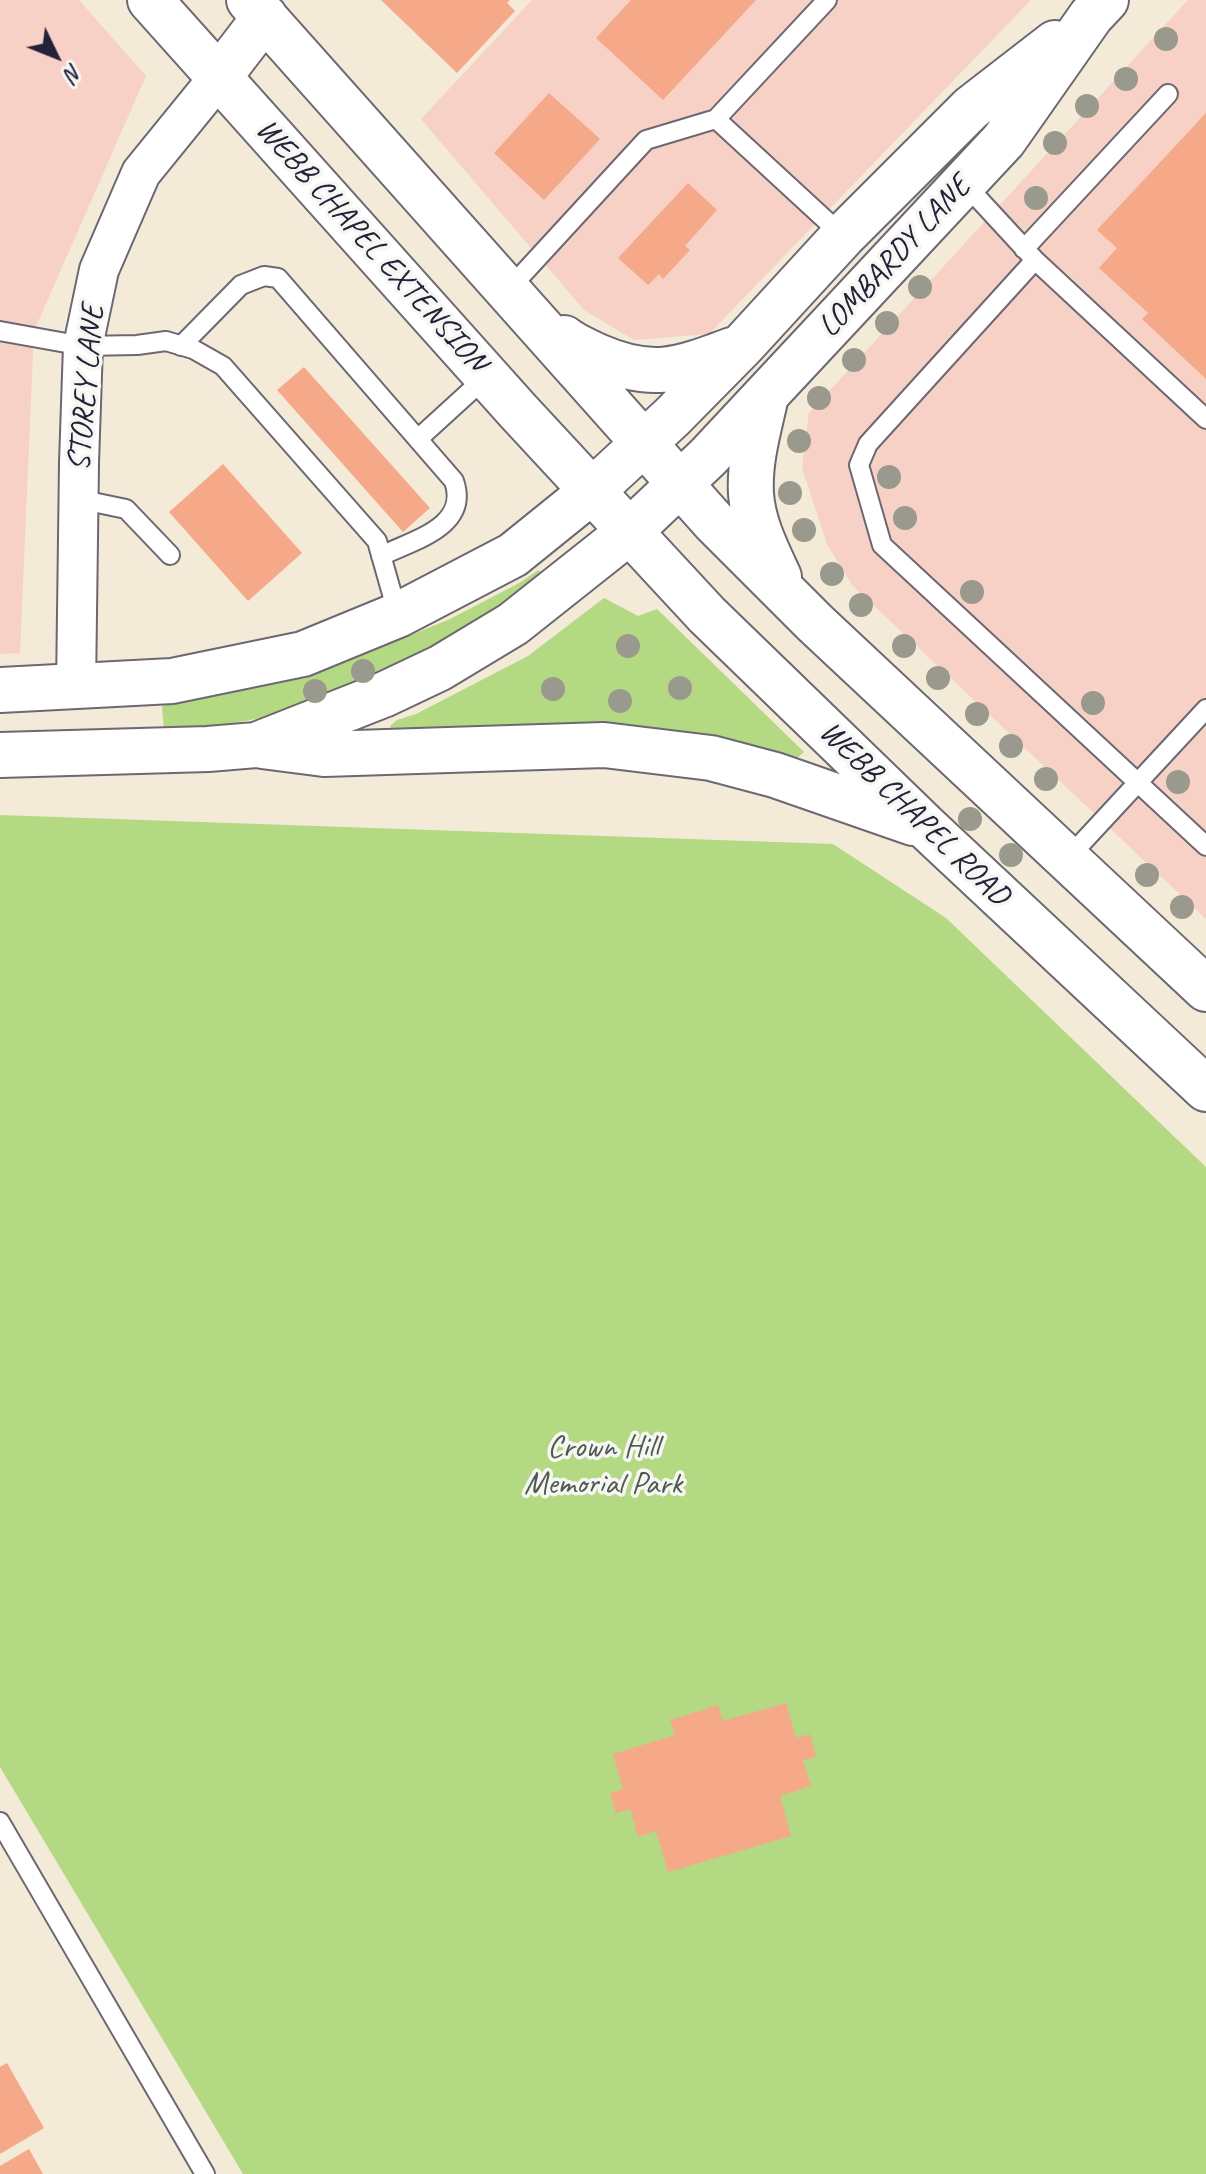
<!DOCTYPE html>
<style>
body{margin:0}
#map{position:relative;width:1206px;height:2174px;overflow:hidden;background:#f4ead8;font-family:Caveat,sans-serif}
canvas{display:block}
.north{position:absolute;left:16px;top:16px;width:80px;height:80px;-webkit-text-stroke:6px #f6f6f2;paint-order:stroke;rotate:133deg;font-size:22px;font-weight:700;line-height:32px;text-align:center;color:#22223b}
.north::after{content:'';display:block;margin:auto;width:28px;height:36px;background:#22223b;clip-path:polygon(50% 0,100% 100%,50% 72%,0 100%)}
</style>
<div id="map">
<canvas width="1206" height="2174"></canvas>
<div class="north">N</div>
</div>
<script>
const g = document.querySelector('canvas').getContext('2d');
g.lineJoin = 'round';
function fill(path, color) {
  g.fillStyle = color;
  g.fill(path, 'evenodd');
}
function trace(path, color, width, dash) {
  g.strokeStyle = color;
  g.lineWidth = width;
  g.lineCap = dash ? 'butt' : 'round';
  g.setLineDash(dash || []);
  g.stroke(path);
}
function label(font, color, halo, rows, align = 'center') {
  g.font = font + ' Caveat,sans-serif';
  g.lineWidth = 7;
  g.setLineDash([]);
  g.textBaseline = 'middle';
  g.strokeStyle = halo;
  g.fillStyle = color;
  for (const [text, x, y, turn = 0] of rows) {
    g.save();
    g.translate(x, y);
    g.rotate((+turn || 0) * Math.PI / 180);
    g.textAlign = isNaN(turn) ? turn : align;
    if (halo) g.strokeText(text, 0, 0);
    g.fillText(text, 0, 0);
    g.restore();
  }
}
fill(new Path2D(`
 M0 0H79L146 76 34 331 20 653 0 654Z
 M532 0H1031L709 334 634 340 584 310 421 119Z
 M1188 0H1206V919L852 585 827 544 802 468 809 413Z`), '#f7d1c6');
fill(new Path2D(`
 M538 570 542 574 499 609 413 660 319 707 180 733 164 731 162 706 175 702 266 685 336 666 450 619 521 582Z
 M604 598 638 616 657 609 804 752 792 763 395 733 390 726 397 720 416 714 528 656Z
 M0 815 833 844 946 918 1206 1167V2174H243L0 1767Z`), '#b3d982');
fill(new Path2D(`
 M381 0H510L507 3 515 11 457 73Z
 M631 0H756L663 100 596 38Z
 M549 93 600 139 544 200 494 153Z
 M1206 113V379L1142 319 1148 313 1099 268 1117 248 1097 230Z
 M688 183 717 210 685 246 690 250 663 279 659 274 648 285 618 258Z
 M304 367 430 508 403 532 277 390Z
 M223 464 302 553 248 601 169 512Z
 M786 1703 796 1738 810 1734 816 1757 803 1760 811 1786 780 1796 791 1836 668 1872 656 1831 638 1837 630 1809 616 1813 610 1793 623 1789 613 1754 675 1735 670 1720 718 1705 723 1721Z
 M7 2063 44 2128 0 2154V2067Z
 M29 2149 43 2174H0V2166Z`), '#f5a988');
const service = new Path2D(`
 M716 119 843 236
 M964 183 1035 260 1206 419
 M1024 249 1168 94
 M1035 260 868 444 859 465 882 545 1206 846
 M509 289 646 140 716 119 827 0
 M0 331 83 346 137 345 166 341 193 349 223 366 377 541 398 615
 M181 346 241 285 264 276 278 278 454 481C470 527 413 540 381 556
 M419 438 487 376
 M78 499 126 509 170 555
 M1067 859 1206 709
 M0 1822 205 2174`);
const minor = new Path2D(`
 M76 688 79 463 83 346 99 270 141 173 219 77`);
const secondary = new Path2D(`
 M150 0 518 411 707 615 927 828 1206 1089
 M249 0 715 523 815 623 1206 989
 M219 77 265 17
 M564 338C574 346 585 350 597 356 652 380 678 370 732 350
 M766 396C759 428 749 461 751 494 753 524 767 551 779 577
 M0 690 172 681 303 654 398 615 513 555 591 492 672 417 742 346 843 236 971 108 1055 43
 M262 746 324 754 604 745 711 758 775 775 913 823
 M0 755 208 749 256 745 383 695 440 668 513 624 629 532 708 457 1004 140 1091 16 1106 0`);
trace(service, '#6c6872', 22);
trace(minor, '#6c6872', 42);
trace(secondary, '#6c6872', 48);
trace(service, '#fff', 18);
trace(minor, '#fff', 38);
trace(secondary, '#fff', 44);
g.fillStyle = '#999a8d';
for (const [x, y] of [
 [1166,39],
 [1126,79],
 [1087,106],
 [1055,143],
 [1036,198],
 [920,287],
 [887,323],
 [854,360],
 [819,398],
 [799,441],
 [889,477],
 [790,493],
 [905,518],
 [804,530],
 [832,574],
 [972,592],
 [861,605],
 [628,646],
 [904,646],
 [363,671],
 [938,678],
 [680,688],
 [553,689],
 [315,691],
 [620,701],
 [1093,703],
 [977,714],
 [1011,746],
 [1046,779],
 [1178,782],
 [970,819],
 [1011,855],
 [1147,875],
 [1182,907]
]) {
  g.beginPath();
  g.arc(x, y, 12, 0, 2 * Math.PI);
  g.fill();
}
label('32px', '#22223b', '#f6f6f2', [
 ["WEBB CHAPEL EXTENSION",371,246,48],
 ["LOMBARDY LANE",895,257,-47],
 ["STOREY LANE",87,388,-85],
 ["WEBB CHAPEL ROAD",914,814,44]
]);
label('32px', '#4e5950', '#f6f6f2', [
 ["Crown Hill",603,1448],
 ["Memorial Park",603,1485]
]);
</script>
